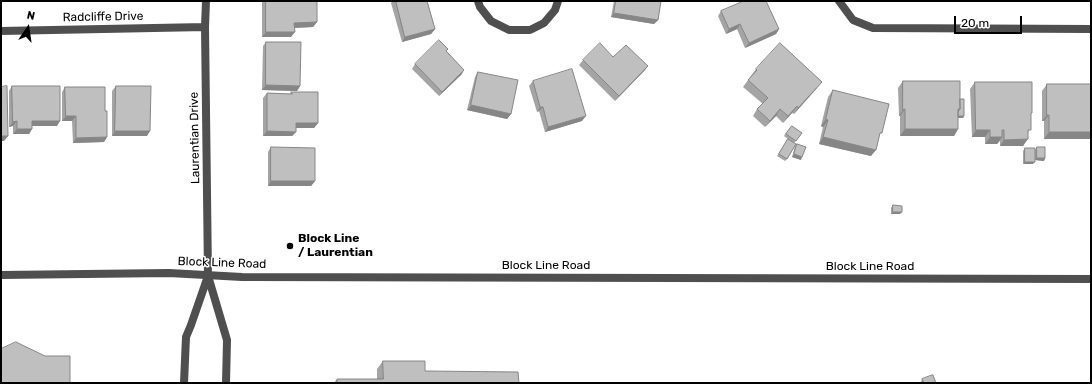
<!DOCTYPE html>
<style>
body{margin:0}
#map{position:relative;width:1092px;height:384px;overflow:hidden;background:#fff;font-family:Rubik,sans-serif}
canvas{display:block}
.frame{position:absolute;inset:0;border:2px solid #000;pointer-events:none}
.north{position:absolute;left:8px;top:8px;width:40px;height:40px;-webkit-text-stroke:3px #fff;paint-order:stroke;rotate:13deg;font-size:11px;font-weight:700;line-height:16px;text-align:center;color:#000}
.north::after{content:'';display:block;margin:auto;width:14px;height:18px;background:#000;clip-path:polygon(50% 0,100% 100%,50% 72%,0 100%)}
.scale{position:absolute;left:954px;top:16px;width:68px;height:18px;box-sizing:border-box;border:2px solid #000;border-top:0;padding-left:5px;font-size:12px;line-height:14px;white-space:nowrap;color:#000;-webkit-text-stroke:3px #fff;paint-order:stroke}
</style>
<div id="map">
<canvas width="1092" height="384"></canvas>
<div class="frame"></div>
<div class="north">N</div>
<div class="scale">20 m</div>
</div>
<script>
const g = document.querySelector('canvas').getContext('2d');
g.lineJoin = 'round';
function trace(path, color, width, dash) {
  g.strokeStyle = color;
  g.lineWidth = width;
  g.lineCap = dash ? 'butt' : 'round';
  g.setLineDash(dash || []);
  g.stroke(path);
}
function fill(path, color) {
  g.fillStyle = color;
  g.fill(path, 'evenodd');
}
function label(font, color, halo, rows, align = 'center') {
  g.font = font + ' Rubik,sans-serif';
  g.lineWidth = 3;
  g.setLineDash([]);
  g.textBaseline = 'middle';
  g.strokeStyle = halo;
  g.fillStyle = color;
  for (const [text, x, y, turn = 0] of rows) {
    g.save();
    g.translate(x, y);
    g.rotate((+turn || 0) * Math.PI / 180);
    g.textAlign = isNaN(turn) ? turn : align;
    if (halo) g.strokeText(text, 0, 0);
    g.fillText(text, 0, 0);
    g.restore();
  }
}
trace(new Path2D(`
 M206 1 205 27 208 276 227 340 226 383
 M478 1 480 7 491 21 509 30H530L544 23 555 10 558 1
 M839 1 853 20 873 28 1091 29
 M1 31 205 27
 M184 383 186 337 191 325 208 276`), '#4f4f4f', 8);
trace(new Path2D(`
 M1 275 169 273 242 277 1091 279`), '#4f4f4f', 8);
fill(new Path2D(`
 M262 1H317V22L313 27 294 28 291 37H262Z
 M392 1H427L435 29 431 34 402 42 391 3Z
 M614 1H661L658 20 654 24 611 17Z
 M721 11 779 29 776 34 745 48 737 29 726 34 718 16Z
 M266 42 300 86 297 91 262 90 263 46Z
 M448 49 446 51 464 70 461 75 439 96 412 69 415 64Z
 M613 57 648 66 644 71 615 101 579 65 583 60Z
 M756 69 817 88 794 114 792 113 783 123 776 116 765 127 753 116 757 109 763 104 743 87 751 76Z
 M478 72 511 114 507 119 467 110 475 77Z
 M533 81 582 121 545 132 539 111 537 112 529 86Z
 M903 81 960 99 964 116 963 118H958V129L954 136H900V116H899L898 88Z
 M975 82 1031 115 1028 134 1023 146H1000V141L997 144H985V137H972L970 89Z
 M1047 84H1091V139H1044V121H1042V91Z
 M12 86 57 126H32V129L29 134H13V126L9 127V91Z
 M116 86 147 136H112V91Z
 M65 87 105 111 107 137 104 142 73 143 72 121H62V92Z
 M833 90 878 138 871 156 819 144 823 127 821 126 828 97Z
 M291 92 318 123 314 128H296V132L292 136H263V98L267 93 290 94Z
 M792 126 802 133 794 143 787 159 785 161 777 156 788 139 784 136Z
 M797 144 801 160 792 157 795 147Z
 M271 147 315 181 311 186H268V152Z
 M1037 147 1045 158 1044 161 1035 160V150Z
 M1025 148 1033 164H1023V151Z
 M893 205 900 214H891V208Z
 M383 361 425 371 519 383H334L337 379H377V369Z
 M922 379 936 383H921V382Z`), '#a4a4a4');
fill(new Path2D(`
 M614 13 658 20 654 24 611 17Z
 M317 22 313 27 291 28 294 23Z
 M740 24 737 29 726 34 729 29Z
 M435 29 431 34 402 42 405 37Z
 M779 29 776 34 745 48 749 43Z
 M266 32H295L291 37H262Z
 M648 66 644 71 615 101 619 96Z
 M464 70 461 75 439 96 442 92Z
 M822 82 817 88 794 114 798 108Z
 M266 85 300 86 297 91 262 90Z
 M471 105 511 114 507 119 467 110Z
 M797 106 792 113 783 123 788 116Z
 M540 107H543L539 111 537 112Z
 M780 109 776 116 765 127Z
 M905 109 900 116H899L903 110Z
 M1047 115H1049L1044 121H1042Z
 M66 116H76L72 121H62Z
 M586 116 582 121 545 132 548 127Z
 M957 116H964L963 118H955Z
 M826 119 828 120 823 127 821 126Z
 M17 121 13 126 9 127 13 122Z
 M32 121H60L57 126H29Z
 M296 123H318L314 128H292Z
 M17 129H32L29 134H13Z
 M905 129H958L954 136H900Z
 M976 130H990L985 137H972Z
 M115 131H150L147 136H112Z
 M267 131 296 132 292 136H263Z
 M1049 132H1091V139H1044Z
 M1 136H8L4 141H1Z
 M107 137 104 142 73 143 76 138Z
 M823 137 876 150 871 156 819 144Z
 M990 137H1002L997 144H985Z
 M1028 139 1023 146H1000L1004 140Z
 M794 154 802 157 801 160 792 157Z
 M1037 158H1045L1044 161 1035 160Z
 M1025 162H1035L1033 164H1023Z
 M271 181H315L311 186H268Z
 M893 212H902L900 214H891Z`), '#868686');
const building = new Path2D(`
 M266 1H317V22L294 23 295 32H266Z
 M396 1H427L435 29 405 37Z
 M616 1H661L658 20 614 13Z
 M744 1H766L779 29 749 43 740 24 729 29 721 11Z
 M439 40 448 49 446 51 464 70 442 92 415 64Z
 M266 42H301L300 86 266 85Z
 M600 43 613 57 626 45 648 66 619 96 583 60Z
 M780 43 822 82 798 108 797 106 788 116 780 109 770 121 757 109 768 98 748 80 757 70 756 69Z
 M572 69 586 116 548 127 543 107H540L533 81Z
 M478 72 518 80 511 114 471 105Z
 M903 81H960V109H958V129H905V109L903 110Z
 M975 82H1032V113H1031V130H1028V139L1004 140V130H1002V137H990V130H976Z
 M1047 84H1091V132H1049V115H1047Z
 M7 86 8 136H1V87Z
 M12 86H60V121H32V129H17V121L13 122Z
 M116 86H151L150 131H115Z
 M65 87H105V111H107V137L76 138V116H66Z
 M833 90 889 104 882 133H880L876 150 823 137 828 120 826 119Z
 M291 92H318V123H296V132L267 131V93L292 94Z
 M960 99H964V116H958V112L960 109Z
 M792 126 802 133 796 141 786 134Z
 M788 139 796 144 787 159 779 154Z
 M797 144 806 147 802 157 794 154Z
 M271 147 315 148V181H271Z
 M1037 147H1045V158H1037Z
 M1025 148H1035V162H1025Z
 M893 205 902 206V212H893Z
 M16 342 45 356H70V383H1V349Z
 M383 361H425V371L518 372 519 383H337V379H383Z
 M933 375 936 383H924L922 379Z`);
fill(building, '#bfbfbf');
trace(building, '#868686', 1);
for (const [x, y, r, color] of [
 [290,246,4,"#000"]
]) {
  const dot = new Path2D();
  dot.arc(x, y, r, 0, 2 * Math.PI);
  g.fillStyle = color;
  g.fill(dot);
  trace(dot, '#fff', 1.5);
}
label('12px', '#000', '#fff', [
 ["Radcliffe Drive",103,17,-1],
 ["Laurentian Drive",195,138,-91],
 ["Block Line Road",222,263,2],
 ["Block Line Road",546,266],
 ["Block Line Road",870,267]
]);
label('bold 12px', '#000', '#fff', [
 ["Block Line",298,239],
 ["/ Laurentian",298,253]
], 'left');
</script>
